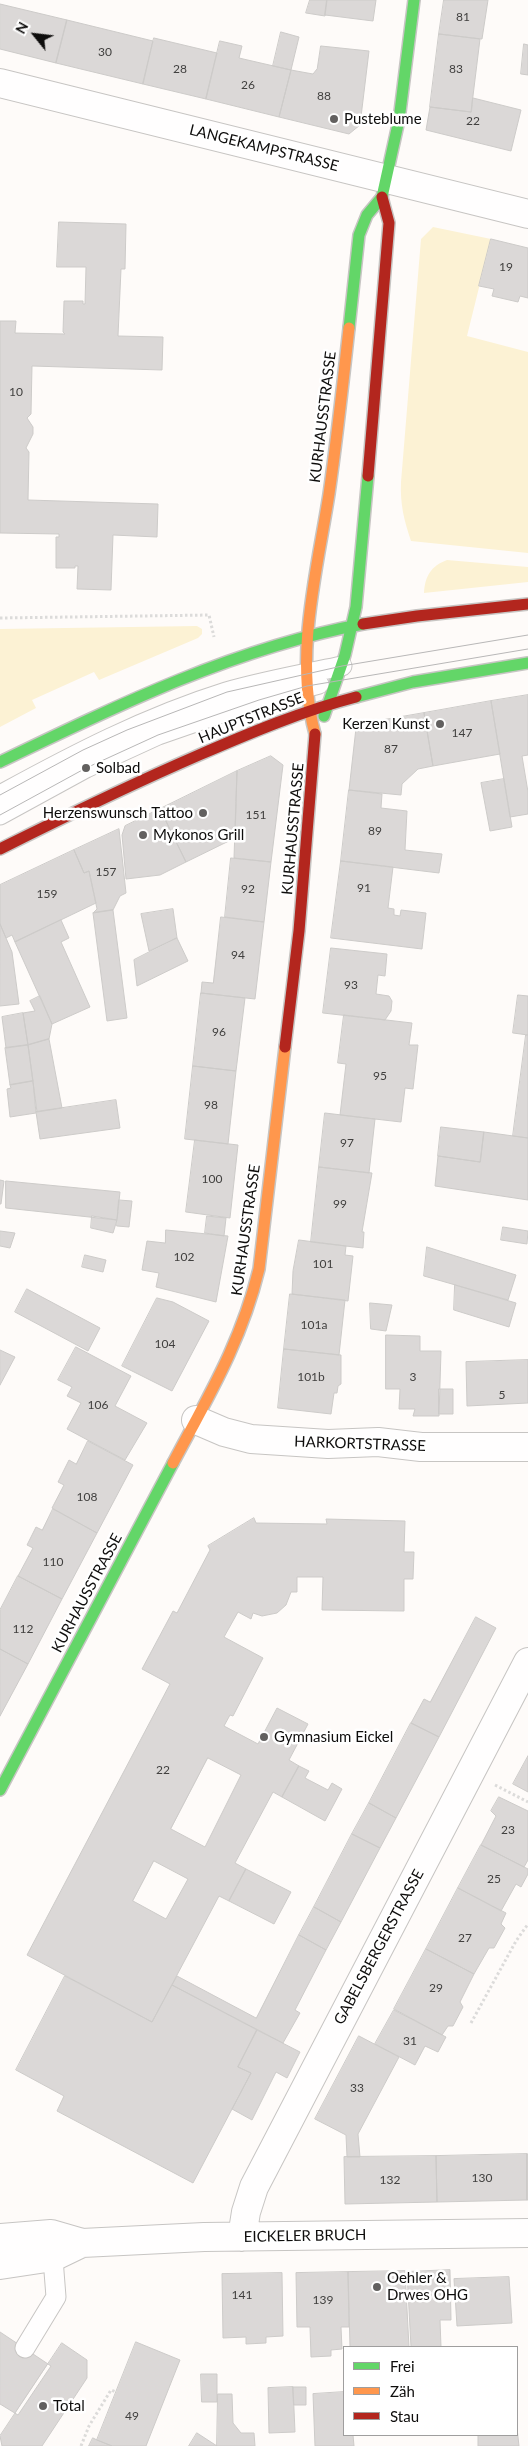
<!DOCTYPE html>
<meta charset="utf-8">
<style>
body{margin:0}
#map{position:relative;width:528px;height:2446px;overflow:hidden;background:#fefbf9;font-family:Lato,sans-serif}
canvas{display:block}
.legend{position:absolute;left:343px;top:2346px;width:175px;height:90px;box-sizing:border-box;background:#fff;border:1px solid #9f9e9e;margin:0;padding:6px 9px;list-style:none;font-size:15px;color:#0e0d0c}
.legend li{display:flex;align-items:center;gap:10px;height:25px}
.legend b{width:25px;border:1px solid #9f9e9e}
.north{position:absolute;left:10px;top:10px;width:50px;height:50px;-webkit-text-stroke:4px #fff;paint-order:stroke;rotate:299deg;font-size:14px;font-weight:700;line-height:20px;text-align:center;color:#0e0d0c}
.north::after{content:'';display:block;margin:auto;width:18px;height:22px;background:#0e0d0c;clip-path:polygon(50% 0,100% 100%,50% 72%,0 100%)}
</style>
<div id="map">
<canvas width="528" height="2446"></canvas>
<ul class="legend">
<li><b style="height:6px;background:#63d668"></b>Frei</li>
<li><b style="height:6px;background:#ff974d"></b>Zäh</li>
<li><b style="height:6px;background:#b3261e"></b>Stau</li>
</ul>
<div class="north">N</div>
</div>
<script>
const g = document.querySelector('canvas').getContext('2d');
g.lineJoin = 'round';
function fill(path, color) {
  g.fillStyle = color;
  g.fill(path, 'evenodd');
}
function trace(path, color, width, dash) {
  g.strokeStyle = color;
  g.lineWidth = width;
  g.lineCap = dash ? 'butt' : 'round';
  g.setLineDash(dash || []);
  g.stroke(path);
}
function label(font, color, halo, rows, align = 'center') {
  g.font = font + ' Lato,sans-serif';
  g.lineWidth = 5;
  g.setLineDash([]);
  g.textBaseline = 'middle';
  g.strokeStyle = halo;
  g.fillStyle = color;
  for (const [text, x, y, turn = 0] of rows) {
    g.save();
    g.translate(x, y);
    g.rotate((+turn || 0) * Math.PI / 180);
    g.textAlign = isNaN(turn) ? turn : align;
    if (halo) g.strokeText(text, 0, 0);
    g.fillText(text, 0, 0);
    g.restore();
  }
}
fill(new Path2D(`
 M433 227 491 239 467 336 528 352V553L411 541C404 520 400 504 401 482L421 239Z
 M447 560 528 567V582L424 593C425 576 431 566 447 560Z
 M197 626 202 629V634L198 638 99 680 94 672 32 700 36 708 0 727V629Z`), '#fcf2d4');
const building = new Path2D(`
 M310 0H327L325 16 306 13Z
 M327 0H376L373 21 325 15Z
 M444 0H488L482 39 439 34Z
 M0 4 67 20 56 63 0 49Z
 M67 20 153 41 143 84 56 63Z
 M281 32 299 37 291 70 273 66Z
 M439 34 480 39 471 112 430 107Z
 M154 38 217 53 206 99 143 84Z
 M220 41 242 46 239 58 291 70 279 117 206 99Z
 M524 44 528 45V75L521 74Z
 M321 46 369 51 360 125 349 134 279 117 291 70 313 74 317 69Z
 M473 98 521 110 511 151 426 130 430 107 471 112Z
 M59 222 126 224 125 269H121L118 336 163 337 162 370 32 366 31 414 27 418 33 427V434L26 448 29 452 28 500 158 504 157 537 113 535 111 590 77 589 78 566H75V568H56V537H59V534L0 533V321H16L15 333 65 334 63 332 64 301H83V304H85L86 267H57Z
 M491 239 528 248V298L520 296 518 302 492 296 494 289 479 286Z
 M528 695V755L522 756 528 792V814L510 817 491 701Z
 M491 701 500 754 433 766 424 713Z
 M424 713 433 766 418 769 402 784 401 795 349 790 356 728 360 724Z
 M271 756 283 765 271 862 234 858 237 771Z
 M237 771 235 838 186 862 160 809Z
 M504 779 512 827 490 831 481 783Z
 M349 790 382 794 381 808 407 811 405 850 442 854 439 873 341 861Z
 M160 809 186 862 160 875 126 879 122 835 125 826Z
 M119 829 126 893 120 896 113 910 93 913 97 909 89 871 84 873 74 850Z
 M74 850 84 873 89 871 96 903 15 942 12 935 6 938 0 924V885Z
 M231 858 271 862 264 922 225 917Z
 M341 861 393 867 388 908 394 909V915L400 916 401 910 426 913 422 949 331 938Z
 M173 909 177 938 149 951 141 914Z
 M113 910 127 1018 107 1021 93 913Z
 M221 917 264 922 255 999 201 993 202 982 213 983Z
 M61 920 69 938 61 942 90 1007 52 1024 15 942Z
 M0 924 12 952 19 1004 0 1006Z
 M177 938 188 961 137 986 134 960Z
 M331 948 387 954 385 976 378 975 376 994 389 996 392 1001 391 1011 385 1020 323 1013Z
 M201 993 245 998 236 1071 193 1066Z
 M518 995 528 996V1035L513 1033Z
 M40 996 52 1024 49 1039 28 1045 23 1013 35 1011 30 1001Z
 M23 1013 28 1045 6 1048 2 1017Z
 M344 1015 412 1023 409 1045H418L413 1089 405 1088 401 1122 340 1115 346 1064 338 1063Z
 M526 1035H528V1138L513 1136Z
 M49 1039 62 1108 37 1112 28 1045Z
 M28 1045 33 1081 10 1085 5 1048Z
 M193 1066 236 1071 228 1144 185 1139Z
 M33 1081 36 1113 10 1117 7 1089 11 1088 10 1085Z
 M116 1100 120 1128 40 1139 36 1112Z
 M325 1113 375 1119 369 1173 319 1167Z
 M441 1127 484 1132 480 1162 438 1156Z
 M484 1132 528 1138V1200L435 1186 438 1156 480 1162Z
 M195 1140 238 1145 230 1218 186 1212Z
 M319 1167 372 1173 362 1232H364L363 1248 311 1242Z
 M0 1180 4 1181 1 1204H0Z
 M6 1181 120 1192 117 1220 6 1208Z
 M119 1200 132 1201 129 1227 117 1226Z
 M92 1216 117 1220 113 1233 91 1228Z
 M207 1216 226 1218 224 1236 205 1233Z
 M503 1227 528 1231 527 1244 501 1240Z
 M166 1230 228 1236 216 1302 156 1287 159 1273 142 1270 147 1241 165 1243Z
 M0 1231 15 1233 10 1248 0 1246Z
 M299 1240 346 1246 345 1255 353 1256 348 1301 292 1294 293 1271Z
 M427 1247 516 1275 508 1300 424 1276Z
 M85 1255 106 1260 103 1272 82 1267Z
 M455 1285 516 1303 509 1327 454 1310Z
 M27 1289 100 1328 88 1351 15 1312Z
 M290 1294 345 1300 339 1355 284 1349Z
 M157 1298 173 1302 209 1321 172 1391 122 1366Z
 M370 1303 392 1305 386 1331 371 1329Z
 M386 1335 420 1336V1351H441L439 1416H413L415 1409H399L400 1389H386Z
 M76 1347 131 1376 115 1406 147 1423 125 1460 67 1429 81 1403 67 1396 72 1387 58 1380Z
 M284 1349 341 1355V1384L338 1386 337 1393H334L331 1414 278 1408Z
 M0 1350 15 1357 0 1385Z
 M528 1360V1403L467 1406 466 1362Z
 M439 1389H453V1414H439Z
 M88 1441 133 1465 97 1533 52 1508 64 1485 58 1482 69 1460 76 1464Z
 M53 1509 97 1533 62 1599 18 1576 33 1548 27 1545 36 1527 42 1530Z
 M254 1518 256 1523 327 1524 326 1519 405 1521 404 1552H414L413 1579H404V1611L322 1610 323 1577H297V1592H291L286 1605 277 1613 262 1616 253 1613 251 1619 238 1612 224 1637 263 1658 233 1716 230 1715 224 1726 258 1744 277 1708 308 1724 289 1760 299 1766 282 1797 273 1792 235 1863 246 1869 229 1901 219 1896 152 2022 27 1955 170 1684 142 1669 173 1611 177 1613 210 1550 208 1546ZM208 1758 241 1775 205 1847 171 1829ZM154 1861 188 1879 166 1919 133 1901Z
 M18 1576 62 1599 28 1664 0 1649V1610Z
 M476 1617 496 1628 439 1737 411 1723 424 1699 430 1702Z
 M0 1649 28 1664 0 1716Z
 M411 1723 439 1737 396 1818 369 1803Z
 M528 1756V1792L513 1784Z
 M299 1766 309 1771 305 1778 328 1790 332 1783 342 1789 325 1821 282 1797Z
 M499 1797 528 1811V1860L524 1867 481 1845 496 1816 491 1811Z
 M369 1803 396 1818 380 1848 352 1834Z
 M352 1834 380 1848 341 1922 314 1907Z
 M481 1845 528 1869V1874L521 1887 516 1884 501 1911 458 1888Z
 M246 1869 291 1892 274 1924 229 1901Z
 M458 1888 506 1913 501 1924 505 1928 494 1948H489L474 1974 426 1949Z
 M314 1907 341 1922 326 1950 299 1935Z
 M299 1935 326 1950 295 2010 300 2013 283 2043 172 1985 177 1976 256 2018Z
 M426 1949 474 1974 460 2002 463 2007 453 2026H448L442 2035 394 2009Z
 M65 1976 152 2022 172 1985 257 2030 238 2067 251 2073 193 2183 57 2111 64 2096 16 2070Z
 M394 2010 446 2037 438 2052 425 2046 415 2065 375 2044Z
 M257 2030 300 2052 287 2078 276 2072 252 2120 232 2109 251 2073 238 2067Z
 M359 2036 399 2057 358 2134 360 2157H347L346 2135 315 2119Z
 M527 2154H528V2200H527Z
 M527 2154V2200L437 2202 436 2156Z
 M436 2156 437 2202 345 2204 344 2157Z
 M450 2270 451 2320H440L441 2347H411L407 2272Z
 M405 2271 409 2347H350L348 2272Z
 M348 2272 349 2327H341L342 2349 331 2350V2356L311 2357 310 2327H297L296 2273Z
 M282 2273 283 2336 266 2337V2343L246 2344V2337L223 2338 222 2274Z
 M509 2277 512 2323 457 2326 454 2279Z
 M0 2332 51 2366 18 2415 0 2404Z
 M136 2342 180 2360 146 2446H112L97 2440Z
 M62 2343 87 2360V2378L42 2446H2L0 2436Z
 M201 2374H217V2402H202Z
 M293 2387 295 2432 269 2433 268 2388Z
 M293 2387H306V2405H294Z
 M344 2392V2435H353L354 2446H315L313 2394Z
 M218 2394H232L233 2423 241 2433H254L255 2446H217Z
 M517 2428 519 2446H478V2435H517Z
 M197 2433 217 2446H189Z
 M93 2438 97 2440 112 2446H89Z`);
fill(building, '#dbd8d7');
trace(building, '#cdcbc9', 1);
const lane = new Path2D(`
 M0 795C73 755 146 717 226 692 264 681 303 674 342 666
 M0 815 86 768 158 735 259 700 319 684
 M25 2348 56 2297 52 2246`);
const street = new Path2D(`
 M0 83 528 214
 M196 1420 224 1432 251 1439 328 1444 378 1442 421 1447H528
 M242 2237 246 2212 254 2187 528 1662
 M0 2238 51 2234 82 2243 204 2237 528 2233
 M0 2265 53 2257 82 2243`);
const fast = new Path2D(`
 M349 328 359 235 367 215 382 197 399 120 414 0
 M356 697 413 682 528 663
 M324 716 345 655 356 607 368 476
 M0 762C116 706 235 648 363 624
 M0 1790 173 1463`);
const slow = new Path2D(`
 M315 734C294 656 317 571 329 494 337 439 343 383 349 328
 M173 1463C208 1397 241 1343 259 1269L285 1047`);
const jam = new Path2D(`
 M368 476 389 223 382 197
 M363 624 417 616 528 604
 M0 849C66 816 132 784 199 755 250 733 302 711 356 697
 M285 1047 299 931 315 734`);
trace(lane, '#c7c5c3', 21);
trace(street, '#c7c5c3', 30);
trace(fast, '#c7c5c3', 14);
trace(slow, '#c7c5c3', 14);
trace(jam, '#c7c5c3', 14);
trace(new Path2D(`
 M0 618 209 615 214 637
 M495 1785 528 1802
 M471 2023 516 1941 528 1924
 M81 2446 89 2426 111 2390 116 2392`), '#dcdbda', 3, [2.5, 2.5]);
trace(lane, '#fffefe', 19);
trace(street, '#fffefe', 28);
trace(fast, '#63d668', 11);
trace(slow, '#ff974d', 11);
trace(jam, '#b3261e', 11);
trace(new Path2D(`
 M0 795 83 750 127 730 227 692 342 666 528 635
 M0 815 86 768 158 735 259 700 307 686 528 649`), '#b8b7b7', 1);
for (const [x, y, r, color] of [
 [334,119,5,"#62605f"],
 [440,724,5,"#62605f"],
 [86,768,5,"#62605f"],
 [203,813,5,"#62605f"],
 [143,835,5,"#62605f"],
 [264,1737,5,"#62605f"],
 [377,2287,5,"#62605f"],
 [43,2406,5,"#62605f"]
]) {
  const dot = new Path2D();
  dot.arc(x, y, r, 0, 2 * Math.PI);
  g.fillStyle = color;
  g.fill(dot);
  trace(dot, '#fff', 2);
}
label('12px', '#41403f', null, [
 ["81",463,17],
 ["30",105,52],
 ["28",180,69],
 ["83",456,69],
 ["26",248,85],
 ["88",324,96],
 ["22",473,121],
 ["19",506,267],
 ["10",16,392],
 ["147",462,733],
 ["87",391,749],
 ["151",256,815],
 ["89",375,831],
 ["157",106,872],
 ["91",364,888],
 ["92",248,889],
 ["159",47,894],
 ["94",238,955],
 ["93",351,985],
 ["96",219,1032],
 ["95",380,1076],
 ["98",211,1105],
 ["97",347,1143],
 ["100",212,1179],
 ["99",340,1204],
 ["102",184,1257],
 ["101",323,1264],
 ["101a",314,1325],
 ["104",165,1344],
 ["101b",311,1377],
 ["3",413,1377],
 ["5",502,1395],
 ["106",98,1405],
 ["108",87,1497],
 ["110",53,1562],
 ["112",23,1629],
 ["22",163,1770],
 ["23",508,1830],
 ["25",494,1879],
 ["27",465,1938],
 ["29",436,1988],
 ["31",410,2041],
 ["33",357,2088],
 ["130",482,2178],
 ["132",390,2180],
 ["141",242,2295],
 ["139",323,2300],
 ["49",132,2416]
]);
label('15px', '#0e0d0c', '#fff', [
 ["Pusteblume",344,119],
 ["Kerzen Kunst",430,724,"right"],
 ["Solbad",96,768],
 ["Herzenswunsch Tattoo",193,813,"right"],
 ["Mykonos Grill",153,835],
 ["Gymnasium Eickel",274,1737],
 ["Oehler &",387,2278],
 ["Drwes OHG",387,2295],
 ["Total",53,2406]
], 'left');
label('15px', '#0e0d0c', '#fff', [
 ["LANGEKAMPSTRASSE",264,148,14],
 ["KURHAUSSTRASSE",323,417,-83],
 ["HAUPTSTRASSE",251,718,-22],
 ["KURHAUSSTRASSE",293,829,-85],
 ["KURHAUSSTRASSE",246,1230,-82],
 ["HARKORTSTRASSE",360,1444,2],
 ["KURHAUSSTRASSE",87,1593,-62],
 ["GABELSBERGERSTRASSE",379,1947,-62],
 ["EICKELER BRUCH",305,2236,-1]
]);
</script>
